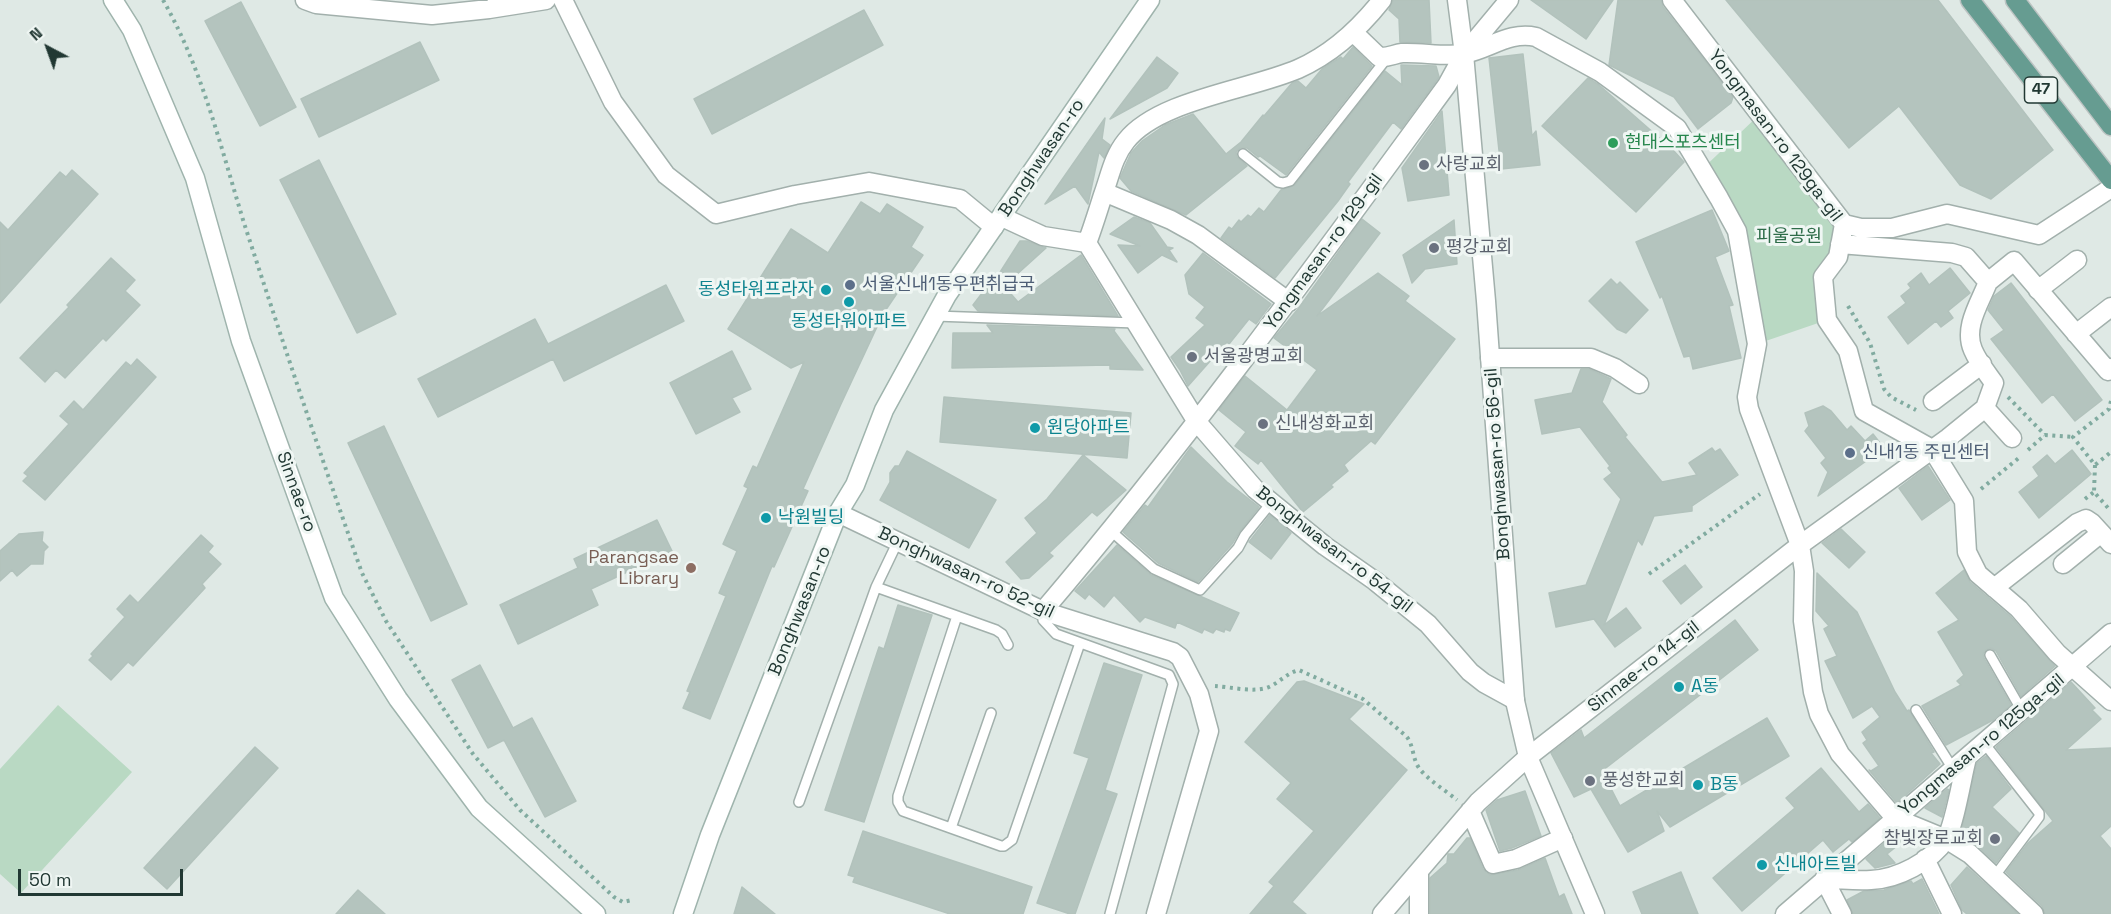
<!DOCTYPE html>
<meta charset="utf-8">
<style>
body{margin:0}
#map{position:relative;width:2111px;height:914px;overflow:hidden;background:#dfe9e5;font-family:"Space Grotesk",sans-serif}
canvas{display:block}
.north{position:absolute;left:18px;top:18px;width:60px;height:60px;-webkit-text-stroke:4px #eff6f3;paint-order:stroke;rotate:319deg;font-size:16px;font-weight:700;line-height:24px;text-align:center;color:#213833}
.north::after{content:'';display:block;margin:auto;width:21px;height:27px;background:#213833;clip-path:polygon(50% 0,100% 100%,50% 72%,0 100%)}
.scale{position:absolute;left:18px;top:869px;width:165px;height:27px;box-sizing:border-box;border:3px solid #213833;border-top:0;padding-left:8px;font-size:18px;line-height:21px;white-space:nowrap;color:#213833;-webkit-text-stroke:4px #eff6f3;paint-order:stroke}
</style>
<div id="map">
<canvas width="2111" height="914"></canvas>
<div class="north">N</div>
<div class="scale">50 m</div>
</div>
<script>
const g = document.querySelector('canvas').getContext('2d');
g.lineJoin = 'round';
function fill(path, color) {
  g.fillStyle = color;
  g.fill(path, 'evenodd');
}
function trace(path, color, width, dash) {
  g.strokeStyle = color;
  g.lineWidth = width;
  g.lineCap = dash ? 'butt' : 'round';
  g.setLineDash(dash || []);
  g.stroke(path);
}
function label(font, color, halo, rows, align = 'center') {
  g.font = font + ' "Space Grotesk","Noto Sans KR",sans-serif';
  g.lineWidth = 6;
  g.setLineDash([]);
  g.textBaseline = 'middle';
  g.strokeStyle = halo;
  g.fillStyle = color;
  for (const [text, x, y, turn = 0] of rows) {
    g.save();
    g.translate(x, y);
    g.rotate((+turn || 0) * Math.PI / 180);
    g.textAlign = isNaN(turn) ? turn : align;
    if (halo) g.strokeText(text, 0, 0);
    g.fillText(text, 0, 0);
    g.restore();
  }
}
fill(new Path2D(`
 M1761 113 1844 224 1823 277 1827 320 1757 344 1735 236 1696 175Z
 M58 705 132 772 21 893 0 874V769Z`), '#b9d9c3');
const building = new Path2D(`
 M1393 0H1429L1431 43 1400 42 1399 19 1389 10Z
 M1531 0H1613L1586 39Z
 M1618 0H1661L1663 7 1733 97 1731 103 1698 129 1674 97 1609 65Z
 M1726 0H1938L2053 150 1991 199 1960 185 1899 106 1849 148Z
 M241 2 296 107 260 126 205 21Z
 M864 10 883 45 712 134 694 99Z
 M420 42 439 80 319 137 301 99Z
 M1353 47 1372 66 1286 175 1260 156 1258 157 1247 148H1240L1236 152 1237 157 1247 166 1186 215 1131 191 1120 178 1131 153 1142 141 1165 125 1193 114 1226 154 1241 142 1263 115 1264 116 1292 83 1298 81 1306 88 1322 69 1341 57 1343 59Z
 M1523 54 1532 136 1536 131 1540 165 1501 169 1489 58Z
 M1157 57 1178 73 1167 88 1110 119Z
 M1401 65 1436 66 1439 77 1401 129 1393 122 1348 182 1350 184 1338 201 1275 278 1221 238 1229 227 1232 229 1239 220 1241 222 1248 215 1251 217 1259 208 1264 212 1281 190 1295 185 1385 71 1402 85Z
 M1588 78 1599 85 1672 149 1684 162 1636 212 1542 126Z
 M1442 111 1449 195 1408 201 1402 168Z
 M1105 118 1102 139 1110 145 1104 158 1099 152 1088 204 1075 186 1045 204Z
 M319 160 396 314 357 333 280 180Z
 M72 170 98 194 0 303V222L8 230 60 172 66 177Z
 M861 202 880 214 887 204 923 227 911 247 923 255 883 314 841 404 803 489 808 491 774 567 772 566 710 719 683 708 690 692 687 691 726 596 719 593 737 551 723 544 748 488 744 486 753 466 757 468 804 362 791 368 728 329 791 229 828 253Z
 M1712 210 1729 251 1715 257 1733 305 1729 306 1741 358 1693 369 1690 356 1684 357 1662 296 1660 298 1636 242Z
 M1134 217 1150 223 1167 247 1173 248 1169 250 1177 262 1162 255 1138 273 1118 245 1140 246 1110 234Z
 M1362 219 1380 233 1317 316 1378 273 1409 296 1405 301 1455 339 1375 444 1371 441 1344 465 1348 471 1331 485 1333 487 1303 512 1261 460 1258 464 1235 446 1246 432 1219 410 1245 376 1287 410 1317 370 1274 338 1298 309Z
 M1454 220 1457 264 1425 269 1412 283 1403 255Z
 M1020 241H1027L1046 248 1004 286 1018 302 1081 255 1118 316 978 311 973 305 996 275 997 277Z
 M1203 253 1271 304 1256 324 1249 319 1229 344 1227 342 1188 386 1180 370 1171 357 1205 325 1196 318 1205 307 1189 294 1185 275Z
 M111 258 135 280 125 291 140 305 106 341 103 338 65 378 56 370 45 382 20 358 69 307 67 305Z
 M1950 268 1970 293 1948 311 1953 318 1941 327 1936 321 1908 344 1888 317 1906 303 1901 296 1911 288 1908 284 1921 273 1929 285Z
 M1611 279 1617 285 1620 282 1648 310 1626 333 1617 329 1589 301Z
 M2011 283 2102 400 2075 421 2053 394 2042 403 1991 339 2004 330 1988 310 1994 296Z
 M666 285 684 321 564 381 553 359 438 417 418 379 535 319 548 344Z
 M987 325 1115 329 1114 331 1143 370 1110 369V365L952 368 953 333H993Z
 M732 351 751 389 732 398 740 412 696 434 670 383Z
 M137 359 156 377 45 500 23 481 28 476 24 473 69 424 60 416 74 401 83 410 126 362 131 366Z
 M1581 369H1589L1611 379 1602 402 1627 435 1625 437 1662 482 1697 475 1689 463 1712 448 1715 452 1720 449 1738 475 1692 506V511L1654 516 1642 545 1638 540 1604 625 1626 608 1641 628 1615 647 1594 619 1556 627 1549 593 1586 585 1621 499 1604 479 1612 473 1608 468 1610 466 1580 427 1542 434 1535 400 1572 393Z
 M944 397 1131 413 1127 458 940 442Z
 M1823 406 1831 411 1847 430 1851 426 1865 441 1873 434 1884 448 1818 496 1828 472 1821 463 1826 458 1805 431 1809 426 1805 413Z
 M384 426 467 604 431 621 348 443Z
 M1191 447 1227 482 1259 507 1240 531 1232 544 1198 582 1158 563 1123 532 1145 505 1148 507Z
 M2072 450 2091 474 2039 518 2019 492 2039 476 2033 467 2047 455 2055 464Z
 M907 451 996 500 969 548 880 500 890 482V473L895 466H899Z
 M1083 455 1126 490 1097 516 1092 512 1049 553 1053 556 1029 578 1021 579 1006 562 1037 533 1025 518 1047 499Z
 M1928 466 1950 500 1922 520 1899 488Z
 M1270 515 1291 533 1271 559 1249 542Z
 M657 520 672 551 591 589 598 605 518 644 500 605 578 568 574 559Z
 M1841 529 1865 552 1849 568 1822 543Z
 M43 532 42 541 48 547 44 551 43 564H31L17 576 12 570 0 581V551L19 534Z
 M201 535 213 546 208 552 221 564 202 584 205 588 133 666 128 662 111 680 89 660 93 656 91 654 125 617 117 609 130 595 138 603Z
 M1117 545 1151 575 1239 613 1230 631 1225 629 1224 632 1216 629 1213 633 1204 629 1202 633 1177 622 1175 628 1145 617 1140 622 1114 595 1104 607 1089 594 1085 599 1075 591Z
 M1685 565 1702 587 1681 604 1663 581Z
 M1964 570 1970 582 2011 617 2055 666 2021 696 1996 651 1991 648 1986 650 1983 654 1984 658 2011 705 1993 720 1946 745 1922 706 1961 685 1957 681 1964 675 1938 632 1959 620 1936 593Z
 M1817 573 1857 612 1895 692 1907 711 1909 710 1934 752 1931 753 1940 764 1897 803 1869 770 1871 771 1879 766 1863 743 1867 740 1862 732 1880 717 1872 706 1853 718 1825 661 1837 656 1824 629 1829 626 1816 611Z
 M898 605 932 615 864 822 825 810 879 647 884 649Z
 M1735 620 1758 650 1602 771 1620 806 1767 718 1789 756 1670 827 1657 811 1664 831 1628 852 1591 789 1574 797 1551 753 1581 730 1584 738Z
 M1104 663 1142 675 1105 790 1117 794 1075 914H1070L1037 903 1089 758 1074 753Z
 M480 665 513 728 532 718 576 801 545 817 504 740 488 748 452 680Z
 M1304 681 1364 704 1349 719 1407 770 1292 902 1306 914H1250L1274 886 1269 882 1314 831 1277 799 1291 783 1245 742 1297 682Z
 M2071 682 2095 708 2092 710 2101 719 2066 750 2111 748V826L2100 836 2111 849V914H2045L2042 906 2006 872 2028 843 2053 821 1996 747Z
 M255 747 278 768 167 889 144 868Z
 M1986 756 2011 789 1992 807 2019 833 1996 863 1978 846 1960 835 1977 763Z
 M1821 768 1859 812 1868 804 1880 818 1852 842 1849 839 1833 852 1823 840 1742 911 1713 878 1795 808 1786 798Z
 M1947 789 1949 790 1942 817 1925 808Z
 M1525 791 1541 836 1512 848 1500 851 1486 810 1497 800Z
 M863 831 1032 887 1023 914H950L853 882 855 877 848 875Z
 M1895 834 1902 842 1887 854 1895 863 1875 868 1866 859Z
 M1467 838H1470L1483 869 1490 875 1518 870 1545 858 1559 897 1564 894 1572 914H1430V878L1447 863 1448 854H1454Z
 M1967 867 2018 914H1967L1962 910 1951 885Z
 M1681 872 1698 914H1642L1633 892Z
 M1922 879 1939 914H1853L1847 900 1864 891 1884 890 1911 881 1913 884Z
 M742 887 775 914H734Z
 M358 890 385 914H336Z`);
fill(building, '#b4c4be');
trace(building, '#b2c2bc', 1.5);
const service = new Path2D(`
 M1243 154 1278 182 1283 183 1290 181 1387 58
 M935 316 1136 323
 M1111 531 1154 569 1200 590 1238 548 1245 535 1271 503
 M876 587 996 630 1002 634 1008 645
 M1043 611V620L1056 634 1169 675 1173 684 1110 914
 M957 616 898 796V802L903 811 1001 846H1004L1012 840 1080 643
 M1990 655 2022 711
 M1916 710 1953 769
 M1984 743 2039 813V817L1994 877
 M799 802 876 587 898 541
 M951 828 991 713`);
const minor = new Path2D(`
 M305 0 316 4 432 15 489 9 546 0
 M563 0 613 102 666 175 716 214 795 195 869 182 960 199 994 227
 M1672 0 1844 224 1838 257 1823 277 1827 320 1848 351 1864 411 1932 449 1964 501 1967 552 1978 574 2019 609 2057 653 2111 701
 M1353 32 1379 57C1388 58 1394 54 1402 53 1422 52 1444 57 1464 54 1490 49 1509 31 1536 37L1600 72 1677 128 1719 198 1737 231 1757 344 1747 397 1749 409 1800 545 1804 571 1803 621 1813 692 1819 714 1840 754 1895 818 1946 839 1970 854 2034 914
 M1104 192 1171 220 1198 235 1289 302
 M1002 217 1043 236 1087 243 1197 422 1255 489 1325 546 1375 581 1428 624 1470 672 1484 683 1515 700
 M1844 224 1861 228H1892L1947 214 2039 235 2111 188
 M1087 243C1093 227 1098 211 1103 195 1110 176 1113 157 1126 141 1158 100 1249 90 1298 69 1332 54 1359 29 1382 0
 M1988 282 2014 261 2108 371 2111 368
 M2038 290 2077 260
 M2076 334 2111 307
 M1490 358H1591L1615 368 1639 384
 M1933 401 1982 364
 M1985 408 2012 438
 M838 513 1043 611 1173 652 1180 657 1199 694 1209 731 1156 914
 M2063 564 2101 533
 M1994 588 2077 523 2086 519 2092 523 2111 544
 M1043 611C1186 443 1316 264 1447 85L1464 54 1509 0
 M1470 811 1493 864 1516 859 1563 838
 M1925 859 1952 914
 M1382 914 1478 802 1528 757 1800 545 1948 438 1985 408 1994 383C1987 373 1978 362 1973 350 1963 327 1980 303 1988 282L1966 257 1952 253 1840 244
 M1419 914V871
 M1785 914 2111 633
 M1842 914 1824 879C1839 879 1855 881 1871 880 1897 879 1931 862 1946 839 1955 823 1962 777 1967 758`);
const tertiary = new Path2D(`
 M1457 0 1464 54 1486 301 1515 701 1528 757 1595 914`);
const secondary = new Path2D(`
 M113 0 132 30 195 178 241 341 334 598 398 699 479 808 596 914
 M683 914 710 835 838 513 855 485 884 410 947 295 1150 0`);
const primary = new Path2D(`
 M1970 0 2111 180
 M2015 0 2111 126`);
trace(service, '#a2b0ac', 12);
trace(minor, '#a2b0ac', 21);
trace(tertiary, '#a2b0ac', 21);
trace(secondary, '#9fb4ad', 21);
trace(primary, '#bcc3c2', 21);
trace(new Path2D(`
 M163 0C202 68 221 148 244 223 282 340 321 457 362 573L386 621 473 754 520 810 614 897 623 902 632 900
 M1848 306 1870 343 1884 389 1891 397 1916 410
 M2008 397 2045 435
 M2111 401 2109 409 2073 437 2095 465 2111 452
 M2028 450 2045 435 2073 437
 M2095 465 2094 492 2109 509
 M1981 489 2020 457
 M2085 499 2094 492
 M1649 574 1760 494
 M1215 686C1231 687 1255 693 1269 687 1280 682 1287 673 1299 670L1363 699 1406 736C1414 745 1412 758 1419 768 1428 780 1445 790 1457 800`), '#81aba0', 4, [3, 4.5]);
trace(service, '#fff', 9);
trace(minor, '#fff', 18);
trace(tertiary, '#fff', 18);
trace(secondary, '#fff', 18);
trace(primary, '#669c91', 18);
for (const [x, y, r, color] of [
 [1613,143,6,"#2e9e5b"],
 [1424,165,6,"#6b7280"],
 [1434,248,6,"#6b7280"],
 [850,285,6,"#5c6f8a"],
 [826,290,6,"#0f9aa8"],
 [849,302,6,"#0f9aa8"],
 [1192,357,6,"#6b7280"],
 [1263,424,6,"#6b7280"],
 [1035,428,6,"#0f9aa8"],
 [1850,453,6,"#5c6f8a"],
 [766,518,6,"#0f9aa8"],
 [691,568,6,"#8d6e63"],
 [1679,687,6,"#0f9aa8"],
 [1590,781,6,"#6b7280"],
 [1698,785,6,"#0f9aa8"],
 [1995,839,6,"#6b7280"],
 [1762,865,6,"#0f9aa8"]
]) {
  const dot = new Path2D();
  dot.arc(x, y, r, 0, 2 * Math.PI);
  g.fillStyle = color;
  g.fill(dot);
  trace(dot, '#eff6f3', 2);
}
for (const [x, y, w] of [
 [2041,90,33]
]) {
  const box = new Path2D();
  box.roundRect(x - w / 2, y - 13, w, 26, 4.5);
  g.fillStyle = '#eff6f3';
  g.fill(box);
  trace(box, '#213833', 1.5);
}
label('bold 16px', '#213833', null, [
 ["47",2041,90]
]);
label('18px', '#213833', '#eff6f3', [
 ["Yongmasan-ro 129ga-gil",1775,136,53],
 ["Bonghwasan-ro",1042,158,-56],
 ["Yongmasan-ro 129-gil",1324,252,-54],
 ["Bonghwasan-ro 56-gil",1498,464,-94],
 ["Sinnae-ro",296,492,70],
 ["Bonghwasan-ro 54-gil",1334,550,38],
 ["Bonghwasan-ro 52-gil",966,573,25],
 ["Bonghwasan-ro",800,611,-68],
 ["Sinnae-ro 14-gil",1644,667,-38],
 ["Yongmasan-ro 125ga-gil",1982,745,-40]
]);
label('18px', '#27864d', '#eff6f3', [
 ["현대스포츠센터",1625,143]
], 'left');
label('18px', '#5b616d', '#eff6f3', [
 ["사랑교회",1436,165],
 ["평강교회",1446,248],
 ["서울광명교회",1204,357],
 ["신내성화교회",1275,424],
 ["풍성한교회",1602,781],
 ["참빛장로교회",1983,839,"right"]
], 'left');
label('18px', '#2e6c49', '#eff6f3', [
 ["피울공원",1789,237]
]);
label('18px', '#4e5e75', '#eff6f3', [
 ["서울신내1동우편취급국",862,285],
 ["신내1동 주민센터",1862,453]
], 'left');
label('18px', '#0d838f', '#eff6f3', [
 ["동성타워프라자",814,290,"right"],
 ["동성타워아파트",849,322,"center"],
 ["원당아파트",1047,428],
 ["낙원빌딩",778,518],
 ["A동",1691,687],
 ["B동",1710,785],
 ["신내아트빌",1774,865]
], 'left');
label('18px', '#785e54', '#eff6f3', [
 ["Parangsae",679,558],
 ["Library",679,579]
], 'right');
</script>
